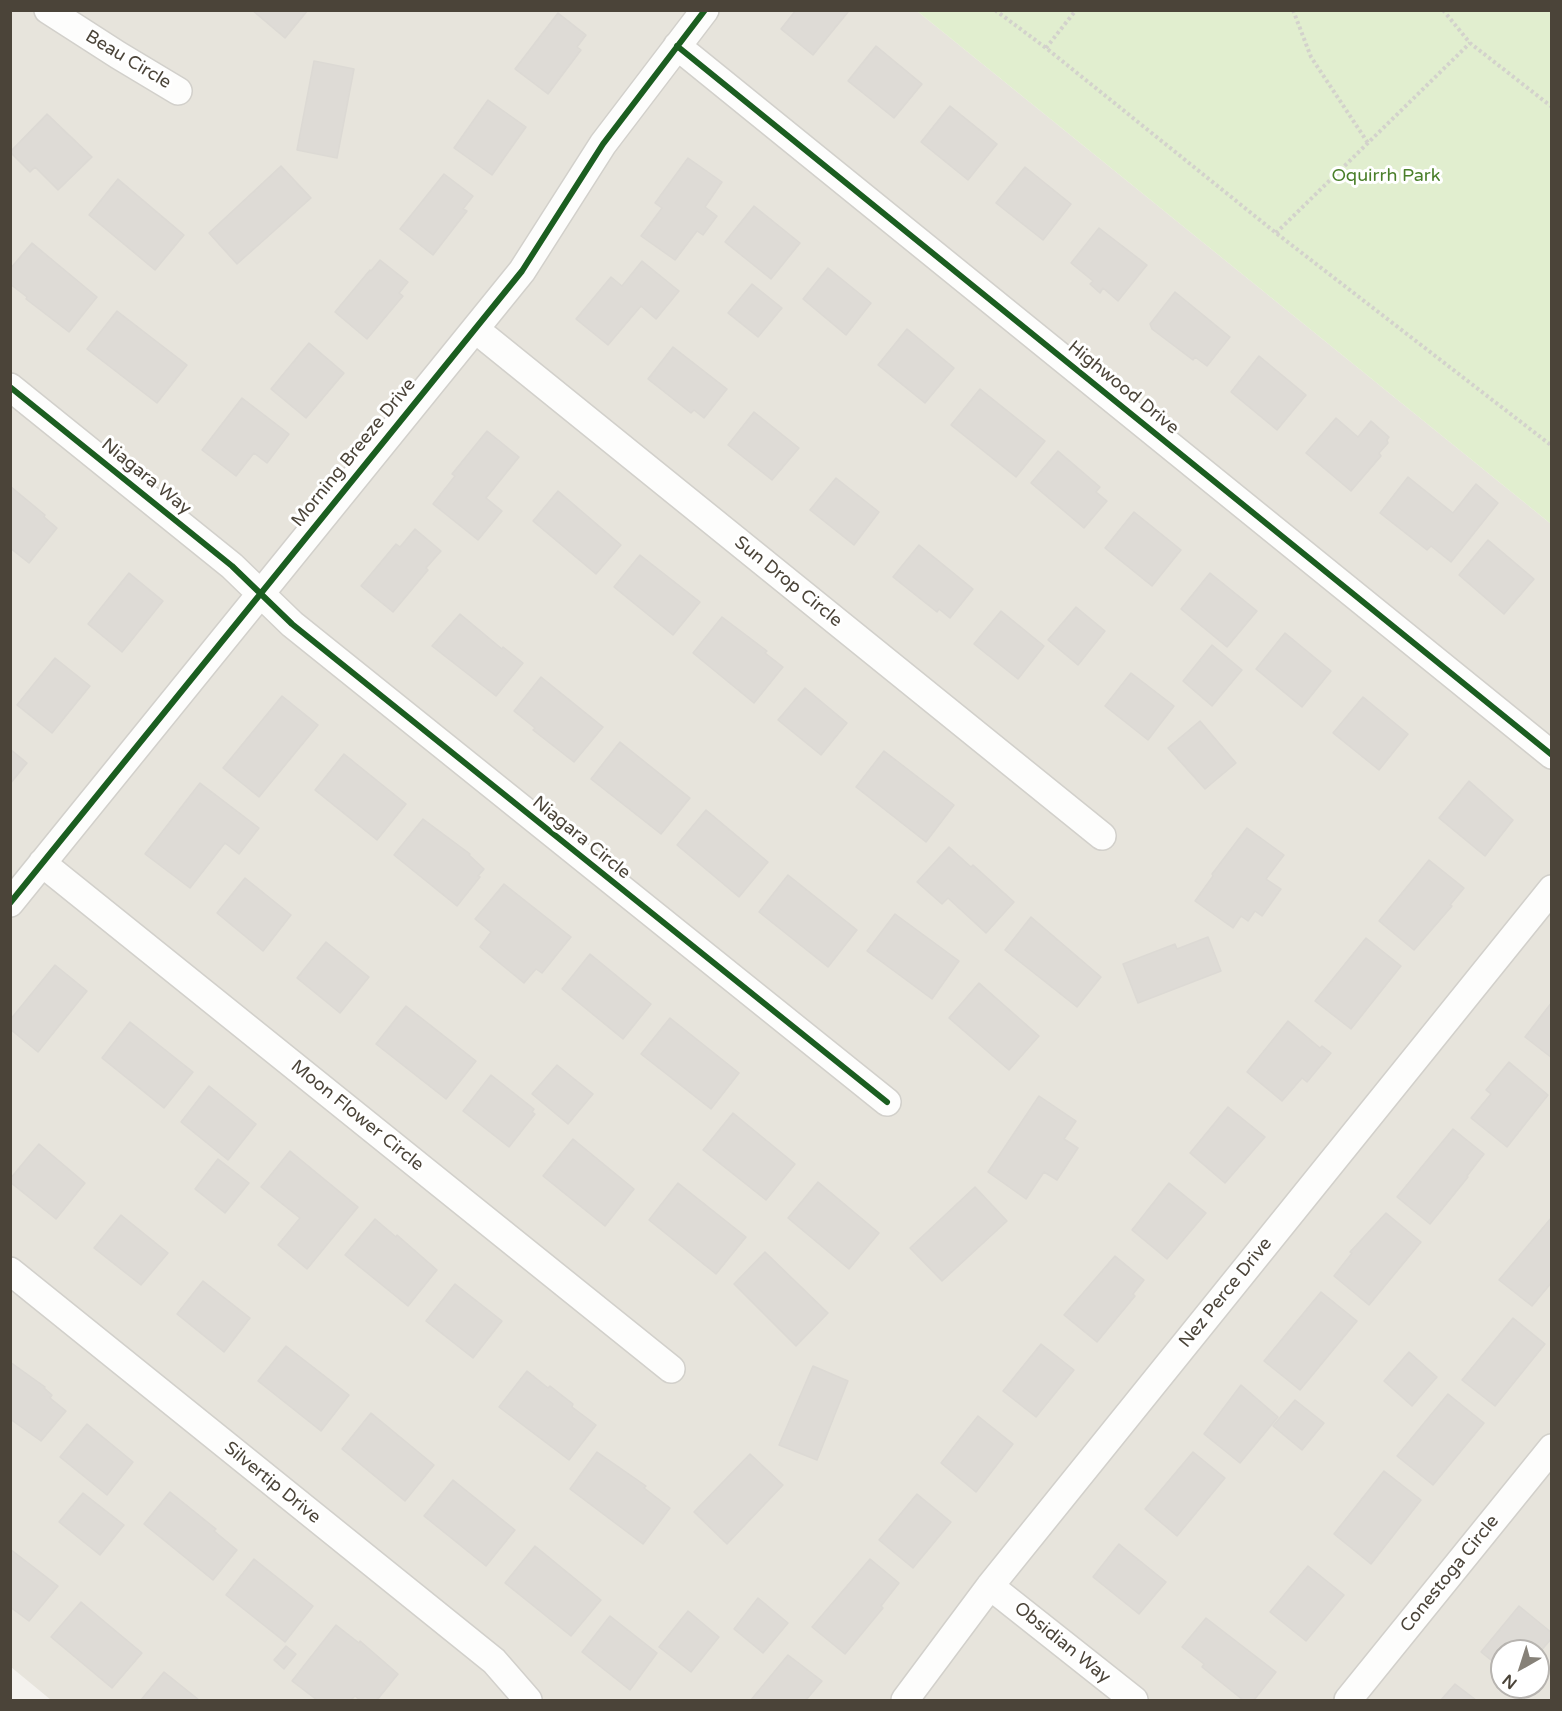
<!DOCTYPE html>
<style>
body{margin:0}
#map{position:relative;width:1562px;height:1711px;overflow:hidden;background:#f4f2ee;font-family:"Varela Round",sans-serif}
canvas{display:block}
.frame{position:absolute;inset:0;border:12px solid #4b4439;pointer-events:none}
.north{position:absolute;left:1490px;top:1639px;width:60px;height:60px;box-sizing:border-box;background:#fff;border:2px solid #b7b4b0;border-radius:50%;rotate:219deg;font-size:16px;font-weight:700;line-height:24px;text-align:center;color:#4b4439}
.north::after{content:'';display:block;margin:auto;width:21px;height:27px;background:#868178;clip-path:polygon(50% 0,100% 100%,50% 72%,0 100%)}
</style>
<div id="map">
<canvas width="1562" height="1711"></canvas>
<div class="frame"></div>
<div class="north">N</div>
</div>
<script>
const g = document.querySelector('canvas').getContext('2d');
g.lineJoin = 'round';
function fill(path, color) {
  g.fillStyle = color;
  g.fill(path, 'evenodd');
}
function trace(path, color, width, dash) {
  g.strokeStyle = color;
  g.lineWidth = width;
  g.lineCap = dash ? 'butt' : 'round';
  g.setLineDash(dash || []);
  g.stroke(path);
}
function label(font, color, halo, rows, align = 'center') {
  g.font = font + ' "Varela Round",sans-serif';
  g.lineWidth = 6;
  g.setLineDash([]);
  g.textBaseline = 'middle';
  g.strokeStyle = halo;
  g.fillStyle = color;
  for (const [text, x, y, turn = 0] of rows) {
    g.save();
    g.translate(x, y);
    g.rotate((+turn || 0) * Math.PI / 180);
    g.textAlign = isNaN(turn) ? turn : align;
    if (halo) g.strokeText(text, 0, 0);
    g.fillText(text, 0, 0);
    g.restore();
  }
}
fill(new Path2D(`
 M10 11H917L1551 524V1700H51L11 1667ZM1502 1651H1538V1687H1502Z`), '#e7e4dc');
fill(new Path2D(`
 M917 11H1551V524Z`), '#e1eecf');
const building = new Path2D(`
 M252 10H308L285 38Z
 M796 10H847L848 12 813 55 781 29Z
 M558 13 586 35 577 47 581 50 548 94 515 69Z
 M876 46 922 84 894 118 848 81Z
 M314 61 354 69 337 158 297 150Z
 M488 100 526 127 492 175 454 148Z
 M950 106 997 144 968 180 921 142Z
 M47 114 92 157 58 190 35 167 30 172 10 152Z
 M688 158 722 182 705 207 717 216 703 235 697 231 675 260 641 236 662 208 655 203Z
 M281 166 311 198 237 264 209 233Z
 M1025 167 1071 204 1043 240 996 203Z
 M444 174 473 196 463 209 467 211 433 255 400 229Z
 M118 179 184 235 155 270 89 215Z
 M754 206 800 243 771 279 725 242Z
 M1099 228 1147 265 1118 301 1103 288 1100 293 1090 284 1093 281 1071 263Z
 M32 243 97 297 69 332 26 299 27 297 10 284V269Z
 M380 260 408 282 399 293 403 296 367 339 335 312 370 270 371 271Z
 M642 261 679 291 656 319 641 306 608 345 576 319 611 277 622 286Z
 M828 268 871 303 846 335 803 299Z
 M752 284 782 308 758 337 728 313Z
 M1175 292 1230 337 1207 366 1195 357 1193 360 1152 329 1150 324Z
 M117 311 187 365 157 403 87 349Z
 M907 329 954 368 925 403 878 365Z
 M309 343 344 373 306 418 271 389Z
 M673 347 727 389 704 418 694 410 691 413 648 379Z
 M1259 356 1306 395 1277 430 1231 392Z
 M980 389 1045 441 1016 477 951 425Z
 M242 398 289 434 267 463 254 453 236 476 202 450Z
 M754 412 799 448 772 480 728 445Z
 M1336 418 1358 437 1371 421 1389 437 1387 440 1388 443 1379 453 1381 456 1351 491 1306 453Z
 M487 431 519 457 486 498 502 511 478 540 433 504 455 476 452 474Z
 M1058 451 1100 487 1096 492 1107 501 1084 528 1031 483Z
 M1408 477 1453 513 1476 484 1498 503 1451 562 1431 546 1427 550 1380 513Z
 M836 478 879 512 854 545 810 510Z
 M10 486 45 515 44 517 57 528 29 563 10 548Z
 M558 491 621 545 596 574 533 521Z
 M1134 512 1181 550 1152 586 1105 548Z
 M415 529 441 551 426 568 428 570 393 612 361 586 396 544 400 547Z
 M1488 540 1534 579 1504 614 1459 575Z
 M919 545 973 589 950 618 939 609 937 612 893 577Z
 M640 555 700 602 673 635 614 587Z
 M129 573 163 601 122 652 88 624Z
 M1210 573 1257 611 1227 647 1181 609Z
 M1076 607 1105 631 1078 665 1048 640Z
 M1001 611 1044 646 1018 679 974 644Z
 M460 614 502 649 503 647 523 663 496 696 432 646Z
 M722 617 767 651 765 653 783 667 754 703 693 653Z
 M1285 633 1331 671 1302 707 1256 669Z
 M1212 645 1242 670 1212 706 1183 681Z
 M55 658 90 686 52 733 17 705Z
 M1131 673 1174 706 1148 740 1105 706Z
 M541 677 603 727 574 762 533 730 535 728 514 711Z
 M805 688 847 723 821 755 778 720Z
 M282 696 318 725 259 797 223 768Z
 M1363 697 1408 734 1379 770 1333 733Z
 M1200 721 1236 763 1205 789 1168 748Z
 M620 742 690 798 661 834 591 779Z
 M10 749 27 763 10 784Z
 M884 751 954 805 926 842 856 787Z
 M344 754 406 804 377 840 315 790Z
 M1469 781 1513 820 1485 856 1439 818Z
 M200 783 259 828 239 854 225 843 190 888 145 854Z
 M706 810 768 862 739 897 677 845Z
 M423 819 470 854 469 855 484 869 478 876 480 877 457 906 394 855Z
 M1247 828 1284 855 1266 879 1281 889 1262 916 1255 911 1248 921 1241 916 1233 928 1195 901 1213 876 1212 874Z
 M949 847 971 867 973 865 1014 902 986 933 948 898 942 904 917 882Z
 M1429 860 1464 888 1450 905 1452 906 1414 950 1379 921Z
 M788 875 857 930 828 967 759 912Z
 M245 878 291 915 263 951 217 913Z
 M504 884 571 937 542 973 536 969 524 983 480 947 491 932 475 919Z
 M895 914 959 961 932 999 867 951Z
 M1031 917 1101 977 1077 1007 1005 950Z
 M1208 937 1221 971 1138 1003 1123 964 1175 944 1177 949Z
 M1366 938 1401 966 1351 1029 1315 1001Z
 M326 942 369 977 340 1013 297 978Z
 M590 954 651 1004 623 1039 562 989Z
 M55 965 87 991 38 1052 10 1029V1020Z
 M979 983 1039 1036 1009 1070 949 1018Z
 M1552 1002V1058L1525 1037Z
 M406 1006 476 1061 446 1099 376 1044Z
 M670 1018 739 1073 711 1109 641 1054Z
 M1288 1021 1320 1048 1322 1046 1331 1053 1307 1082 1302 1078 1282 1101 1247 1072Z
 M130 1022 193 1072 164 1108 102 1058Z
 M1509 1062 1548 1095 1507 1147 1471 1118 1491 1094 1486 1090Z
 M557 1065 593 1094 568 1124 532 1094Z
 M491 1075 534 1109 532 1112 535 1114 509 1147 463 1111Z
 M209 1086 256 1124 228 1160 181 1122Z
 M1039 1096 1076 1121 1064 1139 1078 1148 1057 1180 1044 1172 1026 1199 988 1172Z
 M1228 1107 1265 1137 1225 1183 1190 1153Z
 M733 1113 795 1164 766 1200 703 1150Z
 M1453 1129 1484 1154 1467 1176 1468 1177 1430 1224 1397 1197Z
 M573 1139 634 1189 605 1226 543 1176Z
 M39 1144 85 1183 56 1219 10 1182V1179Z
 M290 1151 358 1207 307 1269 278 1245 300 1218 261 1187Z
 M218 1159 249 1183 225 1213 195 1189Z
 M818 1182 879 1233 849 1269 788 1218Z
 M678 1183 746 1237 716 1274 649 1220Z
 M1169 1183 1206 1213 1167 1259 1132 1230Z
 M975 1187 1007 1221 942 1281 910 1248Z
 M1386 1213 1421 1242 1369 1305 1334 1276 1352 1253 1350 1252Z
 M121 1215 168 1253 141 1285 94 1248Z
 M1552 1217V1282L1532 1306 1499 1280Z
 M375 1219 396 1237 397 1235 437 1270 408 1306 345 1255Z
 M765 1252 828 1313 796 1346 734 1284Z
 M1115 1256 1144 1280 1133 1294 1135 1296 1097 1342 1064 1315Z
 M203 1281 250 1318 224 1352 177 1314Z
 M455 1284 502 1321 473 1358 426 1321Z
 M1321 1292 1357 1321 1300 1390 1264 1361Z
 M1513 1318 1545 1344 1495 1406 1462 1380Z
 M1041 1344 1074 1370 1036 1417 1003 1391Z
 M286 1346 349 1395 321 1431 258 1381Z
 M1409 1352 1437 1377 1412 1406 1384 1381Z
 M10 1362 45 1387 44 1388 52 1395 50 1398 66 1411 41 1441 10 1419Z
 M813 1366 848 1381 817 1460 779 1445Z
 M527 1371 548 1388 550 1386 573 1404 572 1407 596 1425 569 1460 499 1407Z
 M1241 1385 1278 1417 1240 1463 1204 1434Z
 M1448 1394 1484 1423 1433 1485 1397 1456Z
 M1295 1400 1324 1423 1302 1450 1273 1426Z
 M371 1413 434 1465 405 1501 342 1449Z
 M978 1416 1013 1444 976 1492 941 1463Z
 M87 1424 133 1462 107 1495 60 1457Z
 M597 1452 646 1486 644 1488 670 1508 643 1544 570 1489Z
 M1193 1452 1225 1478 1177 1536 1145 1509Z
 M750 1454 783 1485 727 1544 694 1512Z
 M1384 1471 1421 1500 1371 1564 1334 1534Z
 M453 1480 515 1530 486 1566 424 1516Z
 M170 1492 216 1529 214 1531 237 1550 213 1580 144 1524Z
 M83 1493 124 1525 100 1555 59 1522Z
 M917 1494 951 1522 913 1568 879 1540Z
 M1119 1544 1166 1582 1139 1614 1093 1577Z
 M535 1546 601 1600 571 1636 505 1583Z
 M10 1549 58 1586 29 1621 10 1607Z
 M254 1559 313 1606 285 1642 226 1595Z
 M870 1559 899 1583 881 1606 883 1608 845 1654 812 1627Z
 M1308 1566 1344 1595 1306 1641 1270 1612Z
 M758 1598 788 1623 763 1653 734 1629Z
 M81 1602 142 1653 112 1688 51 1637Z
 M1519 1606 1552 1633V1638L1538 1654V1651H1502V1669L1481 1652Z
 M688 1611 719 1637 691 1672 659 1647Z
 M610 1616 657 1653 630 1690 582 1652Z
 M1206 1618 1276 1672 1254 1700H1243L1202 1667 1204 1664 1182 1647Z
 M336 1625 359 1643 360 1641 398 1674 377 1700H360L355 1696 351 1700H317L292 1681Z
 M286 1646 296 1654 284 1669 274 1660Z
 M788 1655 822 1681 806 1700H751Z
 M164 1672 199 1700H141Z
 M1455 1684 1476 1700H1441Z`);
fill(building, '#dedbd6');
trace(building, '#dcd9d4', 1.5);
const street = new Path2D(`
 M48 10 118 55 178 91
 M677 46 1552 755
 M475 329 1102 836
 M10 387 232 566 292 624 887 1102
 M42 863 671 1369
 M10 903 522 271 603 144 705 10
 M10 1271 494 1661 528 1700
 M990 1586 1134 1700
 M905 1700 990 1586 1552 889
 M1348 1700 1552 1448`);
trace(street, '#d2d0cb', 30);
trace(new Path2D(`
 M995 10 1046 48 1276 233 1552 446
 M1293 10 1311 57 1368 143
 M1443 10 1470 43 1552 107
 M1046 48 1076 10
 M1276 233 1470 43`), '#d3d2cc', 4, [3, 3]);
trace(street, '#fdfdfc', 27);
trace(new Path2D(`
 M677 46 1552 755
 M10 387 232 566 292 624 887 1102
 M10 903 522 271 603 144 705 10`), '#1b5e20', 6);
label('18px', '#4b4439', '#fff', [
 ["Beau Circle",128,60,31],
 ["Highwood Drive",1123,388,39],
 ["Morning Breeze Drive",354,453,-51],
 ["Niagara Way",146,477,39],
 ["Sun Drop Circle",788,582,39],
 ["Niagara Circle",581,838,39],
 ["Moon Flower Circle",357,1116,39],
 ["Nez Perce Drive",1226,1293,-51],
 ["Silvertip Drive",272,1483,39],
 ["Conestoga Circle",1450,1574,-51],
 ["Obsidian Way",1062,1643,39]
]);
label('18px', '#4a7f2a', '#fff', [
 ["Oquirrh Park",1386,176]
]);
</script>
